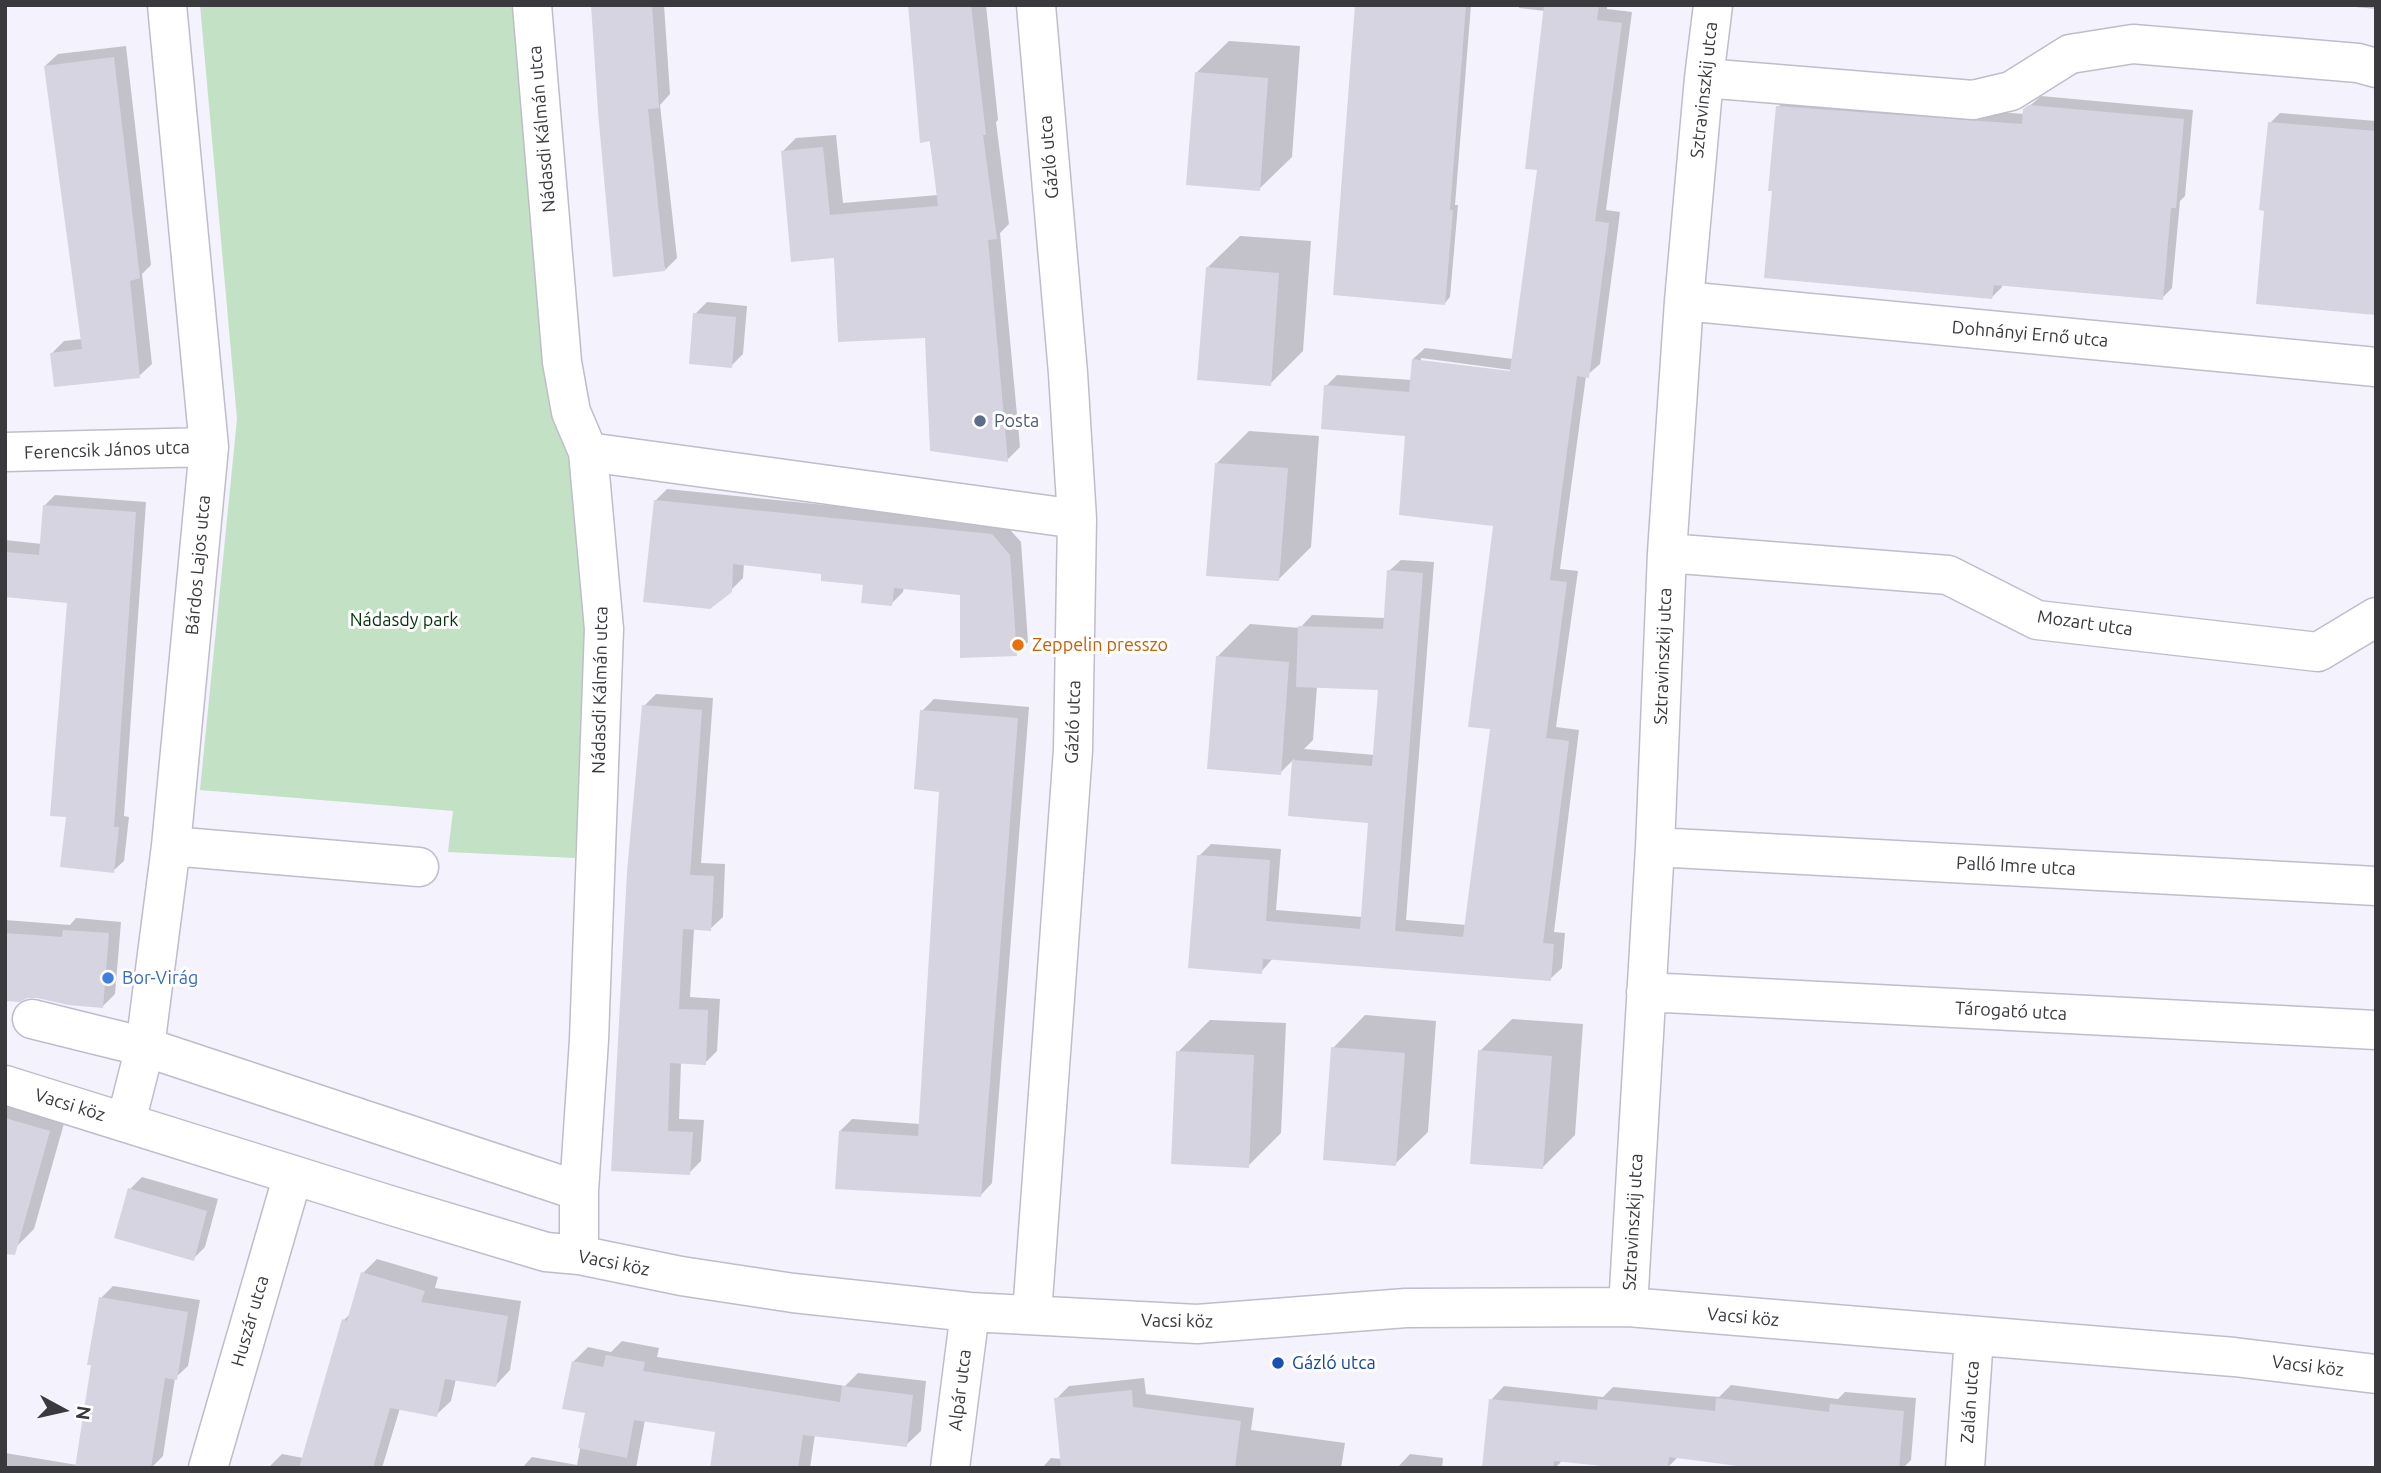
<!DOCTYPE html>
<meta charset="utf-8">
<style>
body{margin:0}
#map{position:relative;width:2381px;height:1473px;overflow:hidden;background:#f4f2fd;font-family:Ubuntu,sans-serif}
canvas{display:block}
.frame{position:absolute;inset:0;border:7px solid #3a393e;pointer-events:none}
.north{position:absolute;left:28px;top:1375px;width:70px;height:70px;-webkit-text-stroke:5px #fff;paint-order:stroke;rotate:98deg;font-size:19px;font-weight:700;line-height:28px;text-align:center;color:#3a393e}
.north::after{content:'';display:block;margin:auto;width:24px;height:32px;background:#3a393e;clip-path:polygon(50% 0,100% 100%,50% 72%,0 100%)}
</style>
<div id="map">
<canvas width="2381" height="1473"></canvas>
<div class="frame"></div>
<div class="north">N</div>
</div>
<script>
const g = document.querySelector('canvas').getContext('2d');
g.lineJoin = 'round';
function fill(path, color) {
  g.fillStyle = color;
  g.fill(path, 'evenodd');
}
function trace(path, color, width, dash) {
  g.strokeStyle = color;
  g.lineWidth = width;
  g.lineCap = dash ? 'butt' : 'round';
  g.setLineDash(dash || []);
  g.stroke(path);
}
function label(font, color, halo, rows, align = 'center') {
  g.font = font + ' Ubuntu,sans-serif';
  g.lineWidth = 6;
  g.setLineDash([]);
  g.textBaseline = 'middle';
  g.strokeStyle = halo;
  g.fillStyle = color;
  for (const [text, x, y, turn = 0] of rows) {
    g.save();
    g.translate(x, y);
    g.rotate((+turn || 0) * Math.PI / 180);
    g.textAlign = isNaN(turn) ? turn : align;
    if (halo) g.strokeText(text, 0, 0);
    g.fillText(text, 0, 0);
    g.restore();
  }
}
fill(new Path2D(`
 M200 5H517L598 510 575 858 448 852 453 811 200 790 237 419Z`), '#c3e1c4');
fill(new Path2D(`
 M593 5H664L670 94 660 105 677 258 665 270Z
 M909 5H986L998 120 996 122 1009 224 1000 233 1020 447 1007 460 926 336 835 256 783 151 796 138 836 135 843 203 938 195Z
 M1357 5H1471L1455 205H1458L1450 297 1445 303Z
 M1520 5H1607V9L1632 12 1606 210 1620 212 1617 236 1600 364 1586 376 1560 569 1578 571 1556 727 1579 730 1554 932 1565 933 1562 968 1550 979 1273 958 1261 972 1199 856 1211 844 1281 849 1276 910 1362 917 1370 821 1290 814 1294 759 1280 773 1217 657 1250 624 1300 628 1312 615 1385 618 1389 571 1401 560 1434 562 1406 920 1467 925 1492 728 1495 525 1407 435 1326 386 1337 375 1412 380 1413 359 1425 348 1513 359 1539 169 1545 11 1519 8ZM1421 358 1519 371V374L1421 362ZM1317 686 1380 688 1375 755 1304 749 1313 740Z
 M2335 5H2376V9Z
 M1229 41 1300 46 1292 157 1259 189 1196 73Z
 M126 46 151 265 142 274 152 364 139 376 52 353 64 341 82 339 45 66 58 54Z
 M2041 96 2193 110 2185 196 2180 201 2172 288 2162 298 2002 284V287L1992 297 1774 190 1778 107 1788 97 2025 114V110Z
 M2280 113 2376 121V313L2266 209 2270 123Z
 M1240 236 1311 241 1303 351 1270 384 1207 268Z
 M707 302 747 306 743 354 731 366 695 314Z
 M1249 431 1319 436 1311 547 1279 579 1217 463Z
 M667 489 1004 523 1021 542 1028 642 1016 654 962 594 904 587 903 592 891 604 865 583 823 572 744 563 743 578 730 591 655 501Z
 M55 495 146 502 124 816 129 817 124 861 113 871 68 815 69 602 5 595V540L42 544 44 506Z
 M656 694 713 698 701 863 725 864 723 917 710 929 694 928 690 997 720 999 717 1051 705 1063 681 1062 679 1119 704 1120 701 1161 689 1173 612 1169 644 706Z
 M934 699 1029 707 992 1183 980 1196 840 1131 852 1119 920 1124 941 790 922 711Z
 M76 918 121 922 115 994 103 1006 37 996 5 999V920L70 925Z
 M1365 1015 1436 1021 1428 1132 1395 1164 1333 1048Z
 M1512 1019 1583 1024 1575 1135 1543 1167 1480 1051Z
 M1210 1020 1286 1023 1281 1133 1248 1166 1178 1052Z
 M5 1095 67 1113 34 1229 16 1247 5 1244Z
 M142 1177 218 1199 205 1247 193 1259 130 1189Z
 M377 1259 438 1277 435 1288 521 1301 510 1370 496 1385 456 1379 451 1401 436 1415 400 1408 382 1468H268L282 1454 303 1458 344 1320 351 1313 363 1273Z
 M113 1286 200 1300 188 1366 175 1378 163 1456 151 1468H5V1453L77 1465 101 1298Z
 M622 1341 659 1348 657 1357 845 1386 858 1373 926 1381 921 1431 906 1445 815 1434 810 1468H711L717 1431 645 1420 636 1468H522L532 1457 577 1465 587 1412 573 1362 588 1347 611 1352Z
 M1144 1378 1146 1394 1254 1408 1251 1430 1345 1443 1341 1468H1042L1051 1458 1062 1459 1056 1399 1069 1386Z
 M1731 1385 1838 1399 1845 1392 1916 1398 1911 1460 1903 1468H1838L1678 1457 1667 1468 1563 1460 1555 1468H1518L1491 1400 1504 1386 1603 1397 1613 1387 1719 1397Z
 M1410 1454 1443 1458 1442 1468H1397Z`), '#0003');
fill(new Path2D(`
 M591 5H652L659 108 648 109 665 271 613 277 598 112Z
 M908 5H971L986 135H983L997 239 988 240 1008 462 930 451 925 338 838 342 834 258 791 262 781 151 823 147 830 215 938 206 930 141 920 143Z
 M1355 5H1466L1450 210H1453L1445 305 1333 295Z
 M1544 5H1599L1597 20 1622 23 1595 221 1609 223 1606 248 1589 378 1577 376 1550 580 1567 582 1546 738 1569 741 1543 943 1554 944 1551 981 1263 959 1262 974 1188 968 1197 855 1270 860 1266 921 1360 929 1368 823 1288 816 1292 760 1372 766 1378 690 1296 687 1298 626 1383 629 1387 570 1423 573 1395 931 1463 937 1490 729 1468 727 1493 526 1399 515 1405 436 1321 429 1324 385 1409 392 1412 359 1510 371 1537 170 1525 169Z
 M114 57 140 278 130 281 140 378 54 387 50 353 82 349 44 66Z
 M1195 72 1268 78 1260 191 1186 185Z
 M2029 105 2184 119 2176 208H2171L2163 300 1994 285 1992 299 1764 278 1772 191H1768L1776 106 2022 124 2023 109Z
 M2268 122 2376 131V315L2256 304 2264 211 2259 210Z
 M1206 267 1279 273 1271 386 1197 380Z
 M693 313 736 317 732 368 689 364Z
 M1215 463 1288 468 1279 581 1206 576Z
 M654 500 992 534 1010 555 1017 656 960 658V595L894 588 892 606 861 603 863 585 821 581V574L733 564 732 592 710 609 643 602Z
 M43 505 136 512 114 827H119L114 873 60 867 66 817 50 816 67 603 5 597V552L39 555Z
 M1216 656 1289 662 1281 775 1207 769Z
 M642 705 702 710 690 875 714 876 711 931 683 929 679 1009 708 1010 706 1065 670 1063 668 1131 693 1132 690 1175 611 1171 627 872Z
 M920 710 1018 718 981 1197 835 1189 839 1131 918 1136 939 792 914 789Z
 M63 930 109 933 103 1008 68 1005 37 998H27L20 1002 5 1001V933L62 937Z
 M1331 1047 1405 1053 1396 1166 1323 1160Z
 M1478 1050 1552 1056 1543 1169 1470 1164Z
 M1176 1051 1254 1055 1249 1168 1171 1164Z
 M5 1118 50 1131 15 1255 5 1254Z
 M128 1188 207 1211 194 1261 114 1238Z
 M361 1272 425 1291 421 1302 508 1316 496 1387 445 1379 437 1417 390 1408 373 1468H299L342 1319 347 1321Z
 M99 1297 188 1312 177 1380 165 1378 151 1468H75L91 1365H87Z
 M606 1355 645 1362 643 1371 840 1402 842 1386 913 1395 907 1447 803 1435 798 1468H710L715 1432 634 1420 627 1458 578 1448 585 1413 562 1409 572 1361 603 1367Z
 M1132 1390 1133 1407 1241 1421 1235 1468H1061L1054 1398Z
 M1716 1398 1829 1412 1830 1404 1904 1411 1899 1468H1753L1669 1457 1668 1468H1622L1554 1461 1553 1468H1482L1489 1399 1597 1410 1598 1399 1715 1411Z`), '#d6d4e1');
const minor = new Path2D(`
 M532 5 562 362 571 412 588 452 604 629 589 1040 579 1191V1255
 M1704 78 1973 100 2011 91 2070 54 2133 44 2358 63 2376 68
 M1684 301 2376 367
 M5 452 209 447
 M588 452 1077 519
 M1667 553 1948 575 2037 620 2318 652 2376 617
 M171 846 419 867
 M1655 847 2376 886
 M1646 992 2376 1030
 M32 1019 145 1047 579 1191
 M5 1085 386 1204 546 1252 579 1255 681 1276 793 1293 970 1312 1197 1324 1406 1308 1628 1307 2234 1357 2376 1374
 M126 1122 145 1047 171 846 209 447 167 5
 M1628 1307 1655 847 1667 553 1684 301 1704 78 1713 5
 M1032 1314 1073 750 1077 519 1068 373 1036 5
 M208 1468 293 1175
 M950 1468 970 1312
 M1965 1468 1974 1337`);
trace(minor, '#bfbdc9', 41);
trace(minor, '#fff', 38);
for (const [x, y, r, color] of [
 [980,421,7,"#5c6f8a"],
 [1018,645,7,"#e8710a"],
 [108,978,7,"#3f7fe0"],
 [1278,1363,7,"#1a4fb4"]
]) {
  const dot = new Path2D();
  dot.arc(x, y, r, 0, 2 * Math.PI);
  g.fillStyle = color;
  g.fill(dot);
  trace(dot, '#fff', 2.5);
}
label('18px', '#3a393e', '#fff', [
 ["Sztravinszkij utca",1704,90,-84],
 ["Nádasdi Kálmán utca",542,129,-95],
 ["Gázló utca",1049,157,-95],
 ["Dohnányi Ernő utca",2030,334,5],
 ["Ferencsik János utca",107,450,-2],
 ["Bárdos Lajos utca",198,565,-85],
 ["Mozart utca",2085,623,8],
 ["Sztravinszkij utca",1663,656,-88],
 ["Nádasdi Kálmán utca",600,690,-89],
 ["Gázló utca",1073,722,-88],
 ["Palló Imre utca",2016,866,3],
 ["Tárogató utca",2011,1011,3],
 ["Vacsi köz",70,1105,17],
 ["Sztravinszkij utca",1633,1222,-87],
 ["Vacsi köz",614,1263,11],
 ["Vacsi köz",1743,1317,5],
 ["Huszár utca",250,1321,-74],
 ["Vacsi köz",1177,1321,1],
 ["Vacsi köz",2308,1366,7],
 ["Alpár utca",960,1390,-83],
 ["Zalán utca",1970,1402,-86]
]);
label('18px', '#4e5e75', '#fff', [
 ["Posta",994,421]
], 'left');
label('18px', '#003509', '#fff', [
 ["Nádasdy park",404,620]
]);
label('18px', '#c56008', '#fff', [
 ["Zeppelin presszo",1032,645]
], 'left');
label('18px', '#366cbe', '#fff', [
 ["Bor-Virág",122,978]
], 'left');
label('18px', '#164399', '#fff', [
 ["Gázló utca",1292,1363]
], 'left');
</script>
